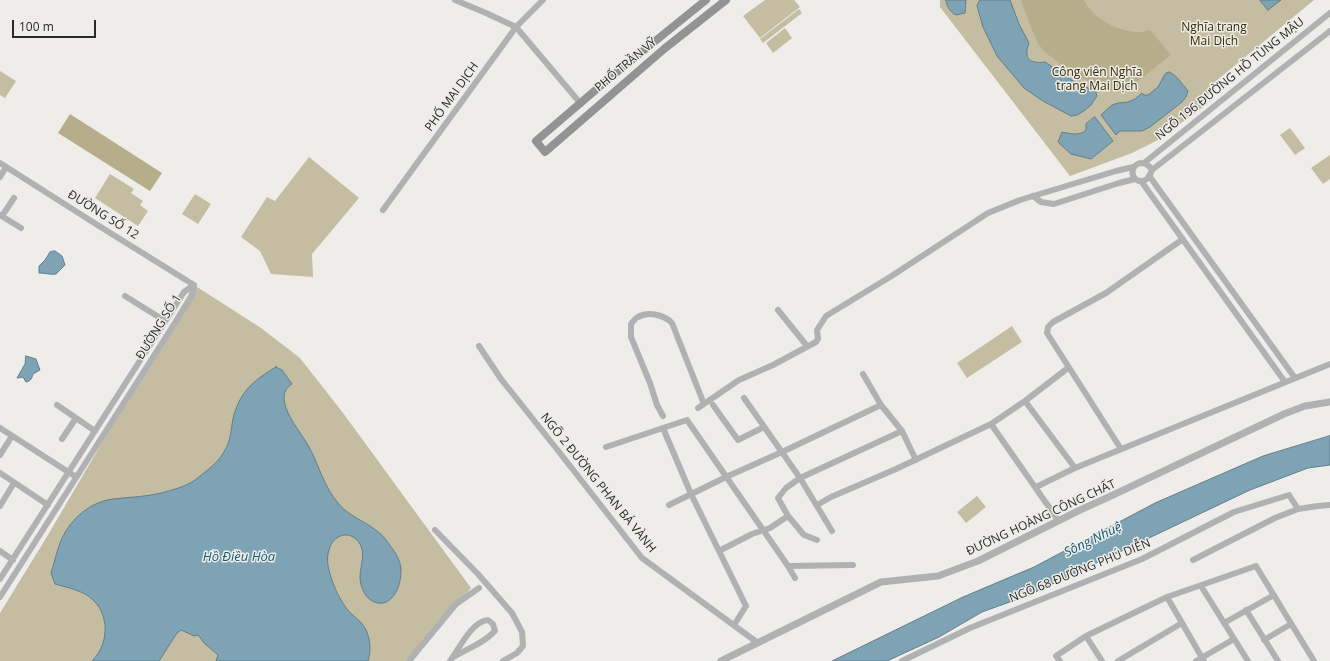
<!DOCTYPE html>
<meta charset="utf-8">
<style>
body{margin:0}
#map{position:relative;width:1330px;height:661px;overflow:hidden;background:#eeede9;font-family:"Open Sans",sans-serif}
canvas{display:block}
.scale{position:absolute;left:12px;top:20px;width:84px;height:18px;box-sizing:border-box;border:2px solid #292928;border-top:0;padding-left:5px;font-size:12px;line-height:14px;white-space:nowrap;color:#292928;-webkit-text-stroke:3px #eeede9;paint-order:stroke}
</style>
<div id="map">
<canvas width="1330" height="661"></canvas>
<div class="scale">100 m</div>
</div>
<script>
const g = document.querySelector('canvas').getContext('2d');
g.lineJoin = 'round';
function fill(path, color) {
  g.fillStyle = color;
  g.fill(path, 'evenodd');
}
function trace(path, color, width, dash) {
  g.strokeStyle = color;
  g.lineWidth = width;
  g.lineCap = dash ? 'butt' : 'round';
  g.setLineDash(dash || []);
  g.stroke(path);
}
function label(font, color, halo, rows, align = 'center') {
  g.font = font + ' "Open Sans",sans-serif';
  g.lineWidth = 3;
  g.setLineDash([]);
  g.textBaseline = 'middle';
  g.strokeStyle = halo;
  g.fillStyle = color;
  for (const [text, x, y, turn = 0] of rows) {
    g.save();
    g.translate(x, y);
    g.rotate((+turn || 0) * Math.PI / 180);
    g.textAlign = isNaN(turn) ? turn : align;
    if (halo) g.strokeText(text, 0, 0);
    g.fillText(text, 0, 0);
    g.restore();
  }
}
fill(new Path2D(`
 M765 0H794L800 7 760 38 743 16Z
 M940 0H1314L1210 86 1207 104 1158 140 1132 153 1070 176 940 7Z
 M799 9 802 13 763 43 760 39Z
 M785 28 792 38 773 53 766 43Z
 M0 71 16 81 5 98 0 95Z
 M1290 128 1305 148 1295 155 1280 135Z
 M1330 155V179L1323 184 1311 168Z
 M309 157 359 198 312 254 313 277 271 274 260 251 241 237 267 197 275 201Z
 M110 174 134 189 131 193 143 201 140 205 148 211 138 226 95 198Z
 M195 194 211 204 198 224 182 214Z
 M194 285 261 328 300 358 343 413 471 588 408 661H0V613L48 535Z
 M1012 326 1022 342 967 378 957 363Z
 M977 496 986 507 966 523 957 512Z`), '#c4bda2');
fill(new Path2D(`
 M1021 0H1084C1093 18 1115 30 1135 32 1139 33 1145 31 1150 30L1171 55 1127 90 1111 91 1074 74 1046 53 1039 45 1032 30Z
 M70 114 162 173 150 191 58 133Z`), '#b6ad8b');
const water = new Path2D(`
 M946 0H966L965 13 956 15C950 12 946 6 946 0Z
 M980 0H1010L1019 24 1029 43C1023 59 1030 64 1045 62L1079 85 1086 87 1096 92 1097 96 1091 105 1084 111 1077 115 1071 116 1043 101 1024 88 997 56 983 27 977 6Z
 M1260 0H1281L1268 10Z
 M1169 72C1177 75 1182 84 1188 91L1186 97 1182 102 1150 127 1142 131H1120L1116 135 1101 115 1112 105 1118 103 1128 102 1135 99 1142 93 1144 95H1148L1158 87 1165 74Z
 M1095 117 1113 141 1091 159 1071 154 1058 142 1062 132C1071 134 1080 136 1086 130V124Z
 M55 251 62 256 65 265 56 274C50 275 46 273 39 273V266L45 260 50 252Z
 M26 356 36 359 40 370 33 374C32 378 31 381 26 382L23 377 17 378 25 364Z
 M276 367 282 370 292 384C286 388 284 392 284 399 286 417 301 432 309 447 319 465 324 487 338 503 348 516 365 521 377 531 383 535 387 541 391 547 396 553 400 561 401 568 401 577 400 585 396 592 393 597 389 602 383 603 368 605 360 589 360 577 360 565 366 555 360 544 351 529 333 534 329 550 326 559 328 568 331 577 334 587 340 600 347 609 351 615 358 618 362 624 370 633 372 650 368 661H216L218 655 204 643 199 636 197 635 194 636 181 630 177 633 159 661H92C111 642 110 608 85 594 76 589 65 587 55 584L51 573C55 561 57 549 62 538 72 518 90 502 113 499 129 497 145 497 161 493 172 490 185 487 195 480 206 471 220 462 226 448 231 439 231 428 233 419 239 392 254 380 276 367Z
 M1330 436V465L1308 468 1250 490 1029 595 982 612 939 637 887 661H832L963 597 1034 567 1155 503 1263 456Z`);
fill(water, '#7da3b4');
trace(water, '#647e8a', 1);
trace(new Path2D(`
 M455 0 486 13 516 27 581 104
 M0 163 99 226 194 285
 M1140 163C1146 163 1149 165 1152 170 1143 196 1121 170 1140 163Z
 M1144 163 1330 13
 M1152 170 1330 31
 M0 177 6 167
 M1150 177 1295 378
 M1141 181 1285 382
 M1033 196 1041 202 1054 204 1119 183 1135 179
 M383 210 516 27 543 0
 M0 215 21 228
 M2 216 14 198
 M125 296 165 321
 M778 310 807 346
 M479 346 501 379 556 448 642 558 758 643
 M863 374 881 405 902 431 916 460
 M744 398 800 478 832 531
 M1025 401 1075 468
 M57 405 95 431
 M713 405 738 440 764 427
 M698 408 739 380 773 365 816 342 818 339 817 330 826 316 890 277 988 213 1020 200 1116 171 1133 167
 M663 416 657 405 650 383 631 337V324C633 322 635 318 638 317 649 311 664 315 672 323L704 404
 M991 424 1058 520
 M0 428 73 475
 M663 428 691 494 746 606 734 625
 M62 439 76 418
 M606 447 687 420 788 566 795 578
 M1121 449 1047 333 1048 327 1053 322 1106 293 1183 239
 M0 455 12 436
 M0 473 48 505
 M1036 487 1075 468 1330 364
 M669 505 726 477 782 452 881 405
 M817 505 831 497 896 469 991 424 1025 401 1068 368
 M0 506 14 483
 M435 530 478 574 512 613 522 632 523 646 517 653 503 661
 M817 540 804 535 788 516 778 498 786 488 800 478 902 431
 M0 551 13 560
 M719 551 752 534 770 528 788 516
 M1193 560 1275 518 1298 509 1318 506 1330 505
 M788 566 853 565
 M0 579 184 292 194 285
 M1201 586 1248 661
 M0 597 192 296 194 285
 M1167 597 1204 661
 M1246 610 1278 661
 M1224 623 1274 595
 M1086 636 1102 661
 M1264 640 1291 624
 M409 661 456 604 479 588
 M450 661C459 649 472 621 488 620L493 624 495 631C484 643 467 649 453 657
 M902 661 970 628 1142 559 1234 512 1289 495 1298 509
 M1060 661 1056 656 1086 636 1167 597 1256 566 1314 661
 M1118 661 1182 623
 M1196 661 1234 639`), '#afb1b2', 6);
trace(new Path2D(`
 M721 661 881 582 938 576 978 561 1078 511 1113 495 1284 414 1305 406 1330 402`), '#afb1b2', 7);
trace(new Path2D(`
 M706 0 612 76 536 141 545 152 664 49 726 0`), '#919395', 8);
label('12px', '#352a00', '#eeede9', [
 ["Nghĩa trang",1214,28],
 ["Mai Dịch",1214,42],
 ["Công viên Nghĩa",1097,73],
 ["trang Mai Dịch",1097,87]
]);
label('12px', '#292928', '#eeede9', [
 ["PHỐ TRẦN VỸ",626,65,-40],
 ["NGÕ 196 ĐƯỜNG HỒ TÙNG MẬU",1230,79,-39],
 ["PHỐ MAI DỊCH",452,97,-54],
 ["ĐƯỜNG SỐ 12",103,215,32],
 ["ĐƯỜNG SỐ 1",159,327,-58],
 ["NGÕ 2 ĐƯỜNG PHAN BÁ VÀNH",598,483,51],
 ["ĐƯỜNG HOÀNG CÔNG CHẤT",1041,518,-25],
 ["NGÕ 68 ĐƯỜNG PHÚ DIỄN",1080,571,-22]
]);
label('italic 13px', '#0f5972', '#eeede9', [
 ["Sông Nhuệ",1093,540,-26],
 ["Hồ Điều Hòa",239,557]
]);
</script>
